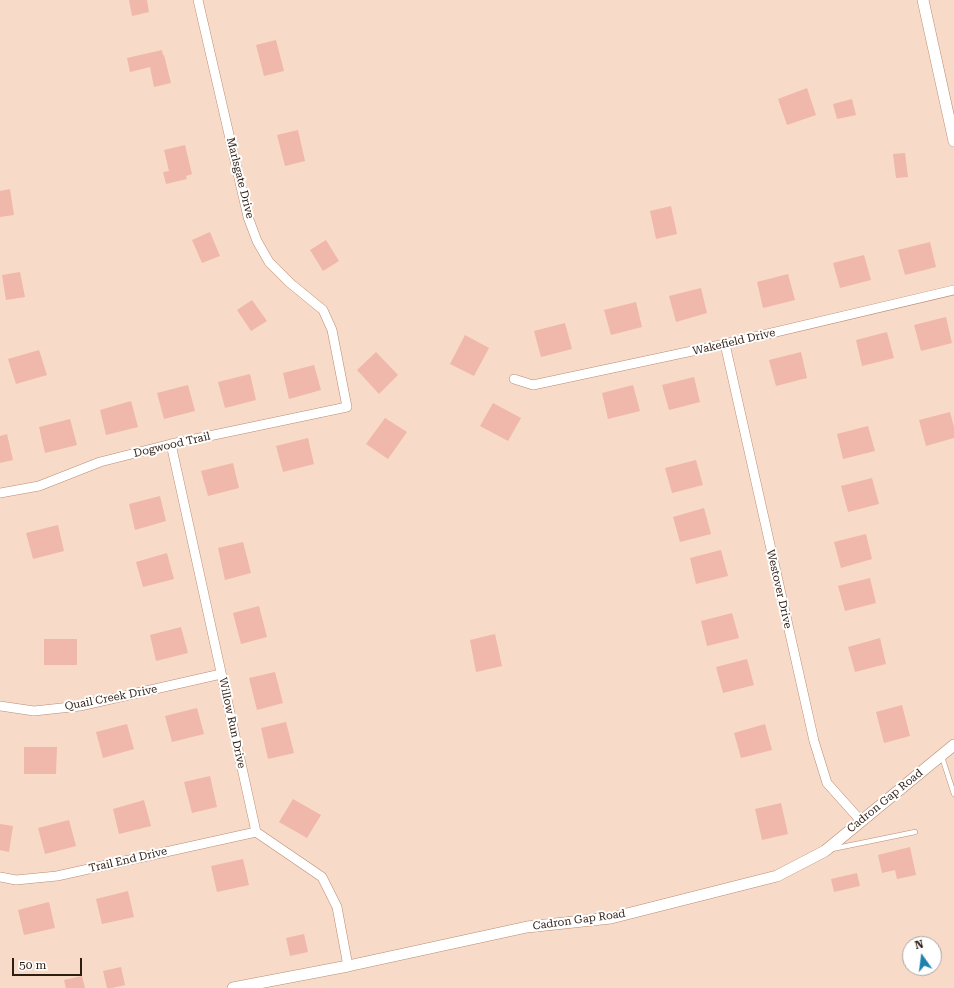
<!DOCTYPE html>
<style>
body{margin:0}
#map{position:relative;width:954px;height:988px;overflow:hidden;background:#f8dac9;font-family:"Roboto Serif",serif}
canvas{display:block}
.north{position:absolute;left:902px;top:936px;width:40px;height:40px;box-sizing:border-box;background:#fff;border:1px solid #aca5a0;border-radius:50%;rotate:346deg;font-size:11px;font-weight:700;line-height:16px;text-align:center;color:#2f1d12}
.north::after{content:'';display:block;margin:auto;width:14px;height:18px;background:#1e82ad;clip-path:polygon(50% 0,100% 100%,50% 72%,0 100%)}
.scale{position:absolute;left:12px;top:958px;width:70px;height:18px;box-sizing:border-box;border:2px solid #2f1d12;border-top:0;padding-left:5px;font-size:12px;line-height:14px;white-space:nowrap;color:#2f1d12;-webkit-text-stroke:3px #fff;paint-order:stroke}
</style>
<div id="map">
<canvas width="954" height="988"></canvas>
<div class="north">N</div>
<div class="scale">50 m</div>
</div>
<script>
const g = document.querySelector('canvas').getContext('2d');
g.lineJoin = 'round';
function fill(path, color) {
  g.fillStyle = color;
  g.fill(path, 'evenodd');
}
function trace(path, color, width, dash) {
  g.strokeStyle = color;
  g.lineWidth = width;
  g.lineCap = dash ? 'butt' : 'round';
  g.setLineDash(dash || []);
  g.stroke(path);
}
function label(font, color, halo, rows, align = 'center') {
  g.font = font + ' "Roboto Serif",serif';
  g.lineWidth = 4;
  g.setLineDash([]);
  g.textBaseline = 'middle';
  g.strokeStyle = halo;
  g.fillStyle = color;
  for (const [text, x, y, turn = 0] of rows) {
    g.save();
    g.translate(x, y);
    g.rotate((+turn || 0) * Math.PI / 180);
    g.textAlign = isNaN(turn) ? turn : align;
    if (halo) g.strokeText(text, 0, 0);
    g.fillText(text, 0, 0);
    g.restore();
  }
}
fill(new Path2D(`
 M129 0H147L149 12 132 16Z
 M276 40 284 71 264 76 256 45Z
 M162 50 163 55H164L171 83 154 87 150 67 130 72 127 58Z
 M807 88 816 115 787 125 778 99Z
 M852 99 856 115 837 119 833 104Z
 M298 130 305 161 285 166 277 135Z
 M185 145 192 174 186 176 187 179 166 184 163 172 169 171 164 150Z
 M905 153 908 177 896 178 893 154Z
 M10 189 14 215 0 217V191Z
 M671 206 677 234 656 239 650 211Z
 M210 232 220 256 202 263 192 240Z
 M326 240 339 261 323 271 310 250Z
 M930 242 936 267 905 275 898 250Z
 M864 255 871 280 840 288 833 263Z
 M20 272 25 297 6 300 2 275Z
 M788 274 795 300 763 308 757 282Z
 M701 288 707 313 676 322 669 296Z
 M252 300 267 321 251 331 237 310Z
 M636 302 642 327 611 335 604 310Z
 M946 317 952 343 921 351 914 325Z
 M565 323 572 349 541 357 534 331Z
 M887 332 894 358 862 366 856 340Z
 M465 335 489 348 474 376 450 364Z
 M39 350 47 375 16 384 8 359Z
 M376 352 398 375 379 394 357 370Z
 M801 352 807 378 776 386 769 360Z
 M314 365 321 390 289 399 283 373Z
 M250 374 256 400 225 408 218 382Z
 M694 377 700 402 669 410 662 385Z
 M188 385 195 411 164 419 157 393Z
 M633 385 640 411 608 419 602 393Z
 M131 401 138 427 106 435 100 410Z
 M493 403 521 418 508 441 480 426Z
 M950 412 954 427V438L926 446 919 420Z
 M385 418 407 432 388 459 366 444Z
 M70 419 77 445 45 453 39 427Z
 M868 426 875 451 843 459 837 434Z
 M7 434 13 460 0 463V436Z
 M308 438 314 464 283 472 276 446Z
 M696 460 703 485 672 493 665 468Z
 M233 463 239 488 208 496 201 471Z
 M872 478 879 504 848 512 841 486Z
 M160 496 166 521 135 530 129 504Z
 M704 508 711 534 680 542 673 517Z
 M58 525 64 551 33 559 26 533Z
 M866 534 872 559 841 568 834 542Z
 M243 542 251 573 225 580 218 548Z
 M721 550 728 576 696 584 690 558Z
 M167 553 174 579 143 587 136 562Z
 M870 578 876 603 845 611 838 586Z
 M259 606 267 637 241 644 233 613Z
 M732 613 739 638 707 646 701 621Z
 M181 627 188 653 156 661 150 635Z
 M495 634 502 666 476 672 470 640Z
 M880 638 886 664 855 672 848 647Z
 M44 639H77V665H44Z
 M747 659 754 685 723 693 716 667Z
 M275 672 283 703 257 710 249 678Z
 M902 705 910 736 884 743 876 712Z
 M197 708 204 734 172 742 165 716Z
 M286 722 294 753 268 759 261 728Z
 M127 724 134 749 103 758 96 732Z
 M765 724 772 750 741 758 734 733Z
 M24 747H57L56 774H24Z
 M210 776 217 807 192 813 184 782Z
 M293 799 321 815 307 838 279 822Z
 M144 800 151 826 119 834 113 809Z
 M781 803 788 834 762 840 755 809Z
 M69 820 76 846 45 854 38 828Z
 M0 824 13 826 9 852 0 850Z
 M910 847 916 875 897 879 895 870 882 873 878 855Z
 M243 859 249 885 217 892 211 866Z
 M857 873 860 886 834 892 831 879Z
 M128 891 134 917 102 924 96 899Z
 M49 902 55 928 24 935 18 910Z
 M304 934 308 952 290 956 286 938Z
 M121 967 125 985 112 988H107L103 971Z
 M82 976 85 988H66L64 980Z`), '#f0b7ab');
const service = new Path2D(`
 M942 757 954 794
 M832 849 915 832`);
const minor = new Path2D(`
 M725 344 814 741 827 783 861 821
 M514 379 533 385 725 344 954 290
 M171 444 256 832 322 877 337 907 348 966
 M0 493 39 486 100 462 171 444 347 407 332 330 323 310 290 283 269 262 257 241 248 217 198 0
 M0 706 34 711 80 706 221 674
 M0 877 16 880 57 876 256 832`);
const tertiary = new Path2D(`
 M923 0 954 141
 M233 988 348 966 527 927 611 918 777 876 825 851 954 745`);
trace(service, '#ba8c70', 5.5);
trace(minor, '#ba8c70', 10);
trace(tertiary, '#ba8c70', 12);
trace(service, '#fff', 4.5);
trace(minor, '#fff', 9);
trace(tertiary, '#fff', 11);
label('11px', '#2f1d12', '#fff', [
 ["Marlsgate Drive",240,178,76],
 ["Wakefield Drive",734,342,-13],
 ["Dogwood Trail",172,445,-13],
 ["Westover Drive",779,589,77],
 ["Quail Creek Drive",111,698,-11],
 ["Willow Run Drive",232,723,78],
 ["Cadron Gap Road",885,801,-39],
 ["Trail End Drive",128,860,-13],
 ["Cadron Gap Road",579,920,-8]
]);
</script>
